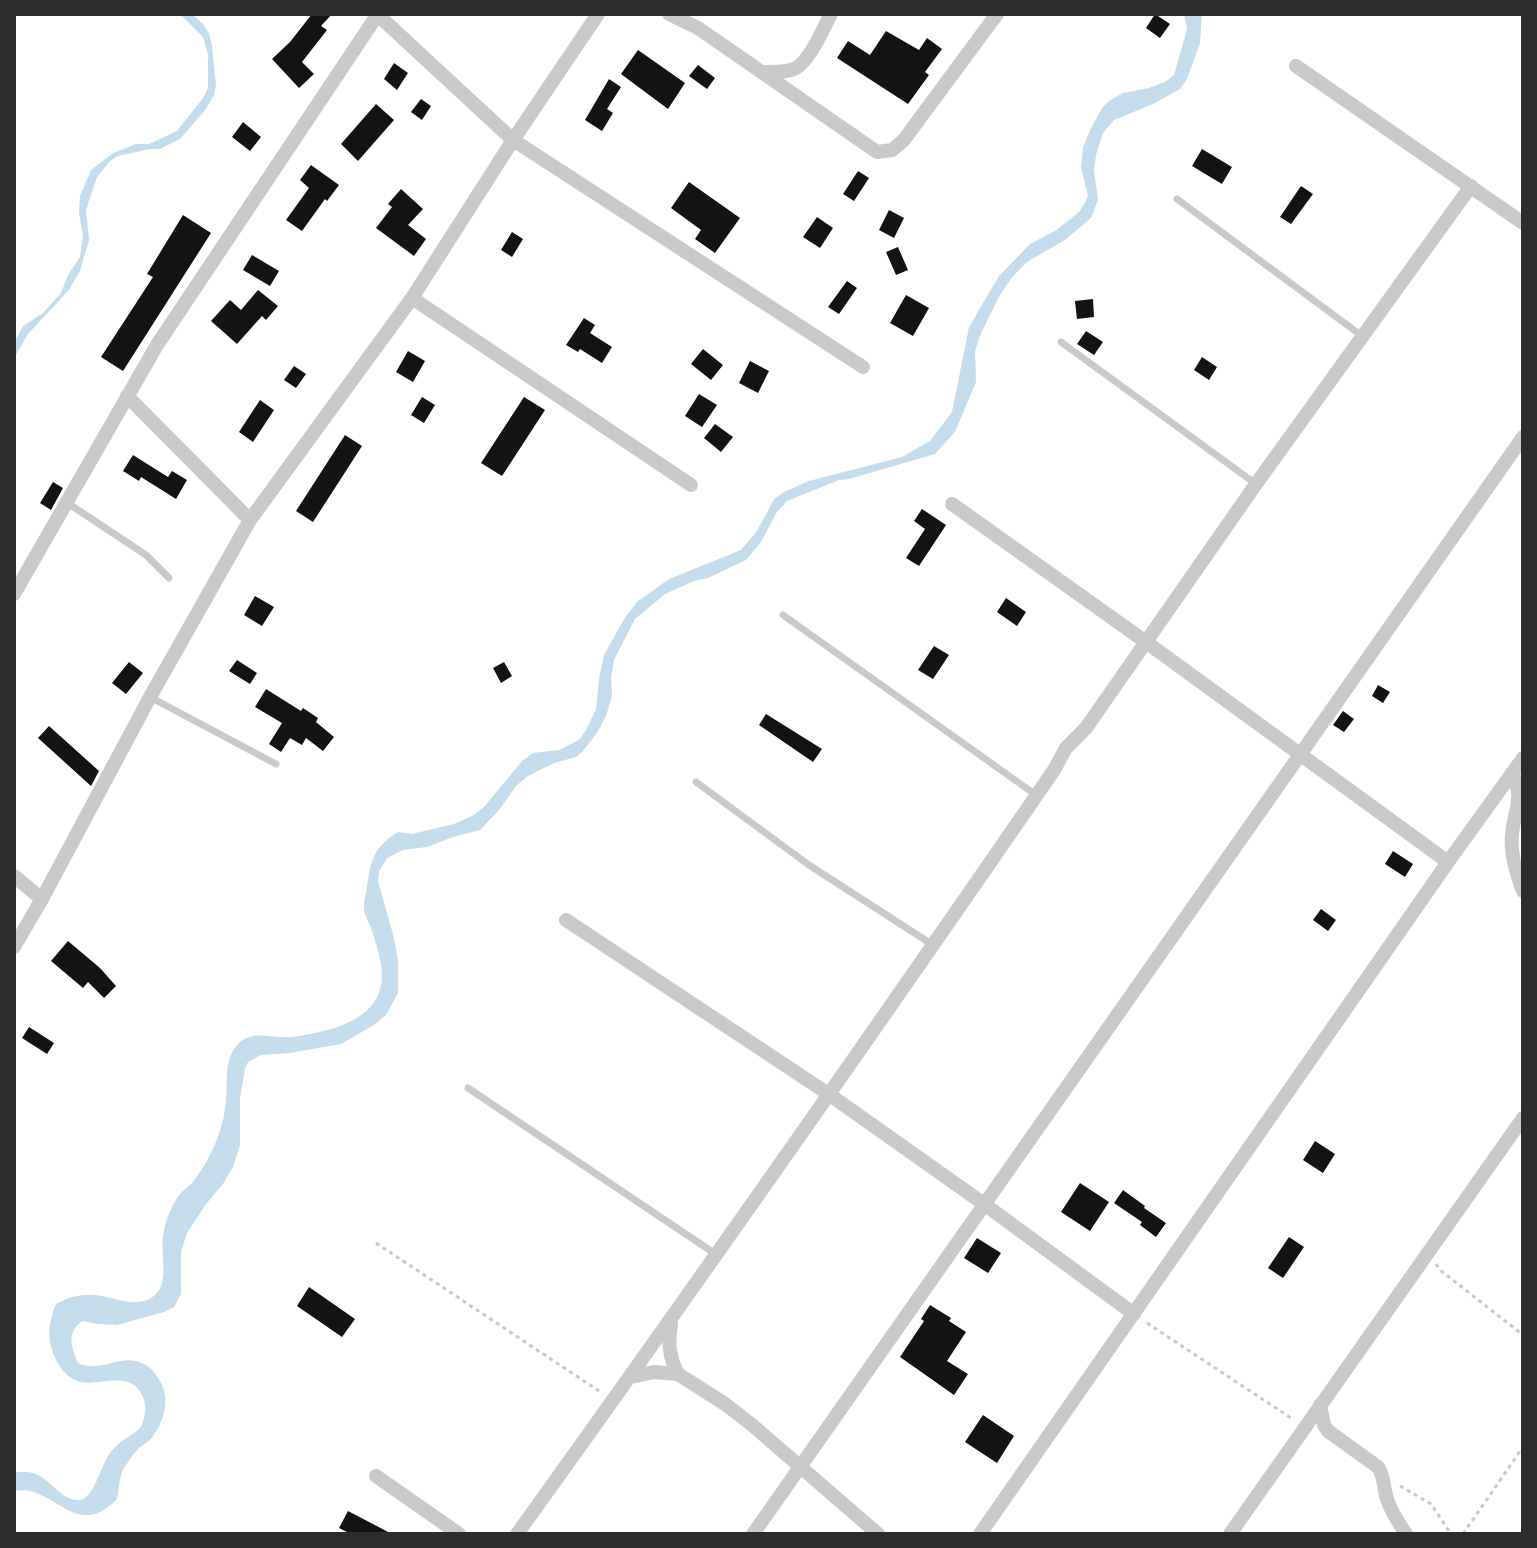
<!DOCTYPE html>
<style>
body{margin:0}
#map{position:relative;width:1537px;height:1548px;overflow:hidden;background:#fff;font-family:"DejaVu Sans",sans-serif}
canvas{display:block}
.frame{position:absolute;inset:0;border:16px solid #2c2c2c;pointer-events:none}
</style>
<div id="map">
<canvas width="1537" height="1548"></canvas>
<div class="frame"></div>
</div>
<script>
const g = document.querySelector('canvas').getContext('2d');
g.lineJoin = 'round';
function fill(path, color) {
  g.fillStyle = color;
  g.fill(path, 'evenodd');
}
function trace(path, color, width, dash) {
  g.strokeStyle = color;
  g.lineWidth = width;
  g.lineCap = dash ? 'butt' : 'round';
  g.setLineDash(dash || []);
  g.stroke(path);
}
fill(new Path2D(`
 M180 14H192L204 25 209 34 212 45 216 86 214 95 206 109 180 139 160 149H150L118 156 110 161 97 177 86 210 89 240 80 271 69 290 28 334 14 358V343L23 326 43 313 61 293 68 275 80 257 83 236 79 213 80 196 91 170 113 153 136 144H149L177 131 203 98 208 88V54L203 37Z
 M1184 14H1202L1200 43 1187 79 1180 89 1153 104 1114 120 1103 133 1096 155 1094 170 1098 200 1091 218 1065 240 1027 262 1013 276 1000 295 982 331 975 351 976 382 955 432 935 454 849 479 839 480 787 501 777 512 761 542 746 560 708 578 694 581 665 594 635 619 614 660 611 677 612 696 606 716 597 733 582 752 576 757 554 763 528 776 517 785 499 810 480 830 453 837 427 847 403 850 387 858 379 871 378 881 394 938 398 961V993L386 1015 374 1025 341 1044 290 1053 261 1055 248 1062 245 1069 240 1098V1145L233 1167 223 1184 206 1204 187 1233 181 1252V1294L174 1307 164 1312 117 1325 97 1324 83 1321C66 1331 71 1347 78 1363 101 1373 118 1355 139 1362 150 1365 156 1374 161 1383 170 1400 164 1421 153 1436 150 1441 144 1444 139 1448 133 1454 128 1462 124 1468 119 1477 119 1489 117 1499 75 1543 55 1483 14 1491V1472C22 1472 31 1471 38 1475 51 1481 63 1501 79 1500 92 1500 99 1473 105 1462 109 1453 116 1445 125 1439 135 1432 141 1431 144 1418 146 1409 146 1403 142 1395 130 1370 101 1386 81 1382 61 1378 50 1352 49 1334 49 1324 52 1314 56 1304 69 1297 81 1294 96 1295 114 1297 138 1310 155 1295 170 1281 160 1253 163 1236 165 1222 172 1202 182 1192 187 1187 191 1185 195 1179 206 1165 214 1148 220 1131 223 1122 225 1110 226 1101 228 1081 223 1059 239 1043 254 1029 273 1039 291 1037 322 1033 367 1024 379 993 387 974 377 946 371 928 369 923 365 916 364 911 363 903 366 894 367 887 371 859 374 847 398 832L412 834 420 832 454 824 472 816 484 807 522 761 533 753 559 750 579 740 586 730 596 709 599 679 604 655 624 619 637 602 669 579 741 550 757 531 774 499 784 492 809 481 902 457 930 441 952 412 969 327 999 276 1030 244 1055 231 1079 212 1085 203 1088 195 1081 167 1083 148 1090 130 1102 108 1109 101 1123 93 1149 88 1165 82 1174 75 1187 29Z`), '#c4dceb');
fill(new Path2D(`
 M312 14H332L321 26 327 30 302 62 314 74 299 88 272 59 290 42Z
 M1155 14 1170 24 1160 38 1146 28Z
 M886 31 919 50 927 38 942 49 925 72 929 75 908 104 837 58 848 41 870 55Z
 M638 50 685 83 668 109 621 74Z
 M394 63 408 73 397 90 384 79Z
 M698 65 715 78 707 89 689 76Z
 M609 79 621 87 607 109 613 113 602 131 585 120Z
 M421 99 431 106 422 120 411 112Z
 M376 104 394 120 358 161 341 144Z
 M243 122 261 137 250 151 232 137Z
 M1202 149 1232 167 1222 184 1192 166Z
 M311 165 339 185 327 201 325 199 302 231 286 220 309 188 300 180Z
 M858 171 869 178 854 201 843 194Z
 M689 182 740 218 715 253 695 239 701 230 671 208Z
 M1301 186 1313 194 1291 224 1280 217Z
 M401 189 423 209 408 225 426 239 414 256 376 228 392 207 388 204Z
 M889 210 904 218 894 238 879 230Z
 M183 215 211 233 123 371 101 357 153 277 147 274Z
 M817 217 833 228 820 248 803 237Z
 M512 232 523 239 512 257 501 250Z
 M898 247 908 270 896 275 886 252Z
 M252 255 279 271 270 286 243 270Z
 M847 281 857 288 839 314 828 307Z
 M258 290 278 306 266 320 262 316 237 344 211 321 230 300 241 310Z
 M906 295 929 308 913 336 890 323Z
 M1093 299 1094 317 1077 319 1075 301Z
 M584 318 595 325 590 333 612 347 602 363 580 349 578 352 566 345Z
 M1086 331 1103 342 1094 355 1077 344Z
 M703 349 723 365 711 380 691 364Z
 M408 351 425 361 413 382 396 372Z
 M1202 357 1217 367 1209 380 1194 370Z
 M750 361 769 371 758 393 739 383Z
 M294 366 306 374 296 388 284 380Z
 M699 394 717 405 702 427 685 416Z
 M422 397 435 405 424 423 411 415Z
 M524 397 545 410 502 476 481 463Z
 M260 400 274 410 253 442 239 432Z
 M715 424 733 437 721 452 704 438Z
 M345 435 362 446 313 522 296 511Z
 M133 455 168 477 172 471 187 480 176 499 141 477 139 481 123 471Z
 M53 482 63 488 51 510 40 503Z
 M922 509 946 525 919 566 906 558 925 529 914 521Z
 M255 596 274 607 262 626 244 615Z
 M1006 598 1026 612 1017 626 997 612Z
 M934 646 949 655 933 679 918 670Z
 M237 660 257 673 250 684 229 671Z
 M129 662 143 673 126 694 112 683Z
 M504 662 512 676 501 683 493 668Z
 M1378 685 1390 692 1383 703 1372 696Z
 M266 689 301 711 303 708 318 718 316 722 334 737 323 751 306 738 302 745 290 738 281 752 269 744 282 723 255 707Z
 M1343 711 1354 719 1344 732 1333 725Z
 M766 714 822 749 813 762 759 725Z
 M49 726 99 771 91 786 38 738Z
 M1393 851 1413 864 1405 877 1385 864Z
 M1321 909 1336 920 1328 931 1313 920Z
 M68 941 100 968 116 986 104 998 88 982 83 988 51 961Z
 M29 1027 54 1043 47 1054 22 1038Z
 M1315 1141 1335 1154 1323 1173 1303 1160Z
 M1080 1183 1109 1202 1090 1231 1061 1212Z
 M1123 1190 1145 1206 1144 1208 1166 1223 1156 1237 1140 1225 1142 1222 1114 1203Z
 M1289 1237 1304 1247 1283 1278 1268 1268Z
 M977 1238 1001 1253 988 1273 964 1258Z
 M309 1287 355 1319 342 1337 297 1306Z
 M930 1305 951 1318 949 1321 966 1332 947 1361 968 1374 954 1395 900 1357 924 1321 921 1319Z
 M983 1415 1014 1436 997 1463 965 1442Z
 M348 1511 392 1534H351L339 1528Z`), '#131313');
trace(new Path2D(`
 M376 1243 599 1391
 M1436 1264 1440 1270 1523 1335
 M1147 1323 1291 1418
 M1400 1486 1431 1504 1451 1534
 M1463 1534 1523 1447`), '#c9c9c9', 3, [4, 4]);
trace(new Path2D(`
 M1177 199 1362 336
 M1061 342 1256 484
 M66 502 146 555 169 578
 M783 615 1036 795
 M150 697 276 764
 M696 782 809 865 933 945
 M468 1088 717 1255`), '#c9c9c9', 7);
trace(new Path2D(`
 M669 14 698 28 877 152 892 150 903 141 997 14
 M378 15 513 140 863 367
 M1296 66 1523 223
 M764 72C774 72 786 73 796 68 810 60 823 29 831 14
 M412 298 691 485
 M127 396 250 520
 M952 504 1146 642 1448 862
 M14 594 157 345 378 14
 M1512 773C1525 797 1514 810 1512 835 1510 854 1516 873 1523 891
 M14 876 42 899
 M566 920 830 1095 984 1204 1134 1314
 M14 947 42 899 150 697 250 520 412 298 513 140 598 14
 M671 1324C668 1343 669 1357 678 1374
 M631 1377 654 1372 678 1374 725 1404 751 1424 878 1534
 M1320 1405 1324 1425 1328 1431 1378 1467C1385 1477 1383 1487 1387 1499 1391 1512 1399 1523 1406 1534
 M376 1476 459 1534
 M517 1534C699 1281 877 1027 1054 770L1066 748 1086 728 1256 484 1471 186
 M753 1534 1523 437
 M980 1534 1448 862 1523 758
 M1230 1534 1523 1118`), '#c9c9c9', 14);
</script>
